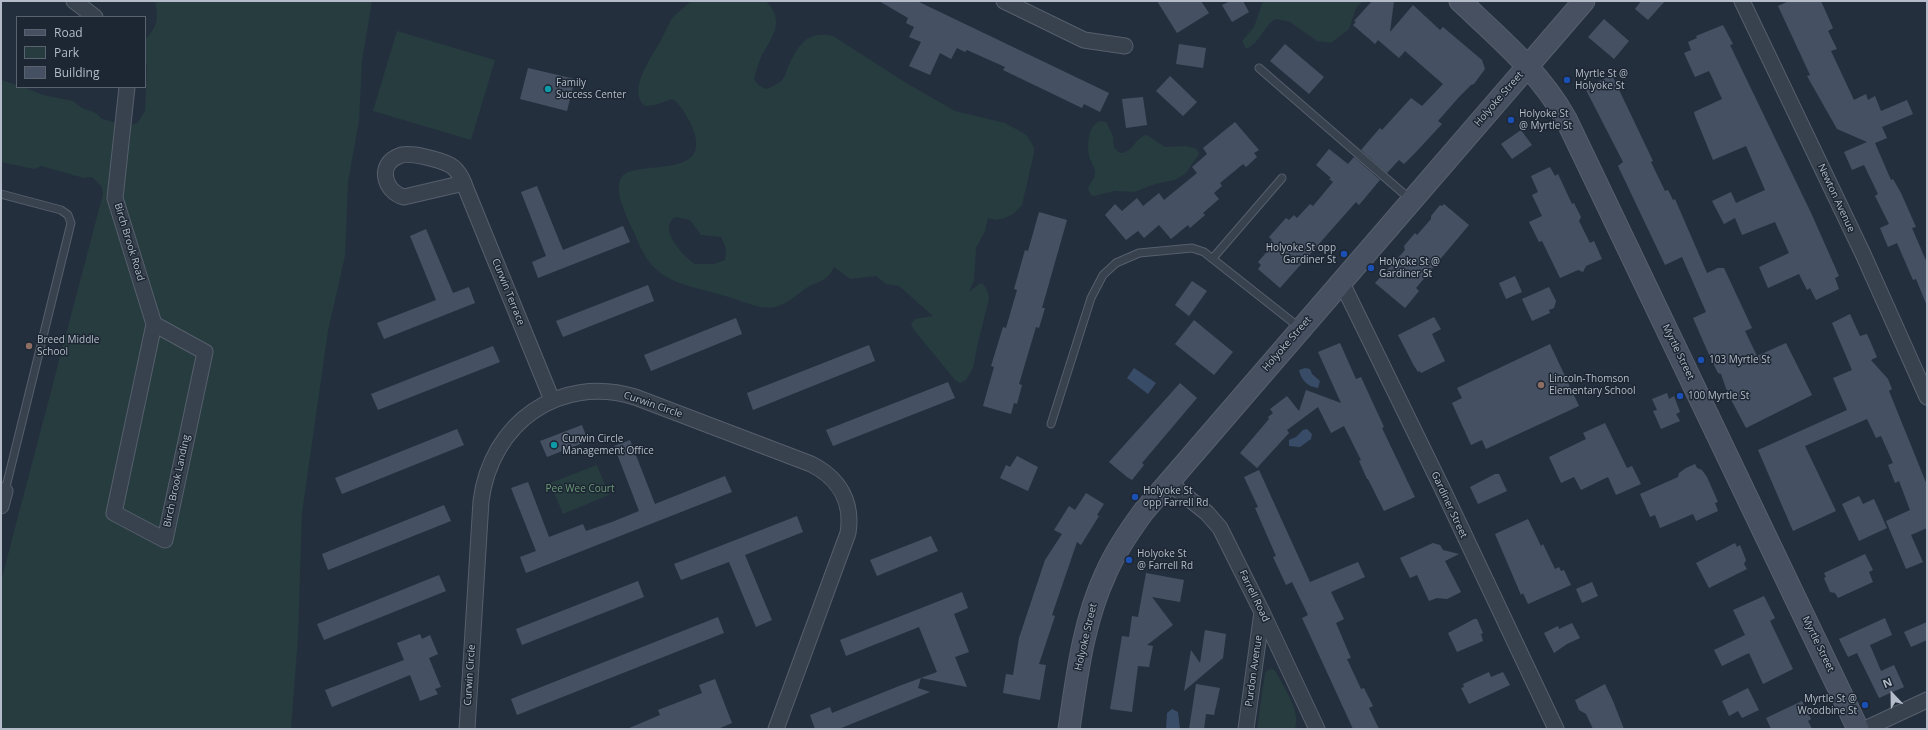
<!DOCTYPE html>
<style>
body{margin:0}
#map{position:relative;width:1928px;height:730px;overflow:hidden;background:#242f3e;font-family:"Open Sans",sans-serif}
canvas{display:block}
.frame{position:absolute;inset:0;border:2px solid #b4bcc9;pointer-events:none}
.legend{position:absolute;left:16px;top:16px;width:130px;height:72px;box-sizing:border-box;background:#1d2633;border:1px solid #59626f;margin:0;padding:5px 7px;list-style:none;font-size:12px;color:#b4bcc9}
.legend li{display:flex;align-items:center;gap:8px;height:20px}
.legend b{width:20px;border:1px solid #59626f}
.north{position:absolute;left:1872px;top:674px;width:40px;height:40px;-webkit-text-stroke:3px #1d2633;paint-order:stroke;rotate:338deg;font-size:11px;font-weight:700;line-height:16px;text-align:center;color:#b4bcc9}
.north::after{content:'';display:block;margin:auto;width:14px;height:18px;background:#b4bcc9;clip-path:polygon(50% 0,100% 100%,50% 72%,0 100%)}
</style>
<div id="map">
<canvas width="1928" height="730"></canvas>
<div class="frame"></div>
<ul class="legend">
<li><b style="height:5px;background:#465061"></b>Road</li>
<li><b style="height:11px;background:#263c3f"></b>Park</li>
<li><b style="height:11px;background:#455162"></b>Building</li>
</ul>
<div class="north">N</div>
</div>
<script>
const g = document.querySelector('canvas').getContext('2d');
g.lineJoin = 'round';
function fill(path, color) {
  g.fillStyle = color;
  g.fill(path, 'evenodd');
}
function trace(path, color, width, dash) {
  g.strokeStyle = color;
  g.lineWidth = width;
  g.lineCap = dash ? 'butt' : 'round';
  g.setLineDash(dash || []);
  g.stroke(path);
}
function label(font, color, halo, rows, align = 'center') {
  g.font = font + ' "Open Sans",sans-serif';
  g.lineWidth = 3;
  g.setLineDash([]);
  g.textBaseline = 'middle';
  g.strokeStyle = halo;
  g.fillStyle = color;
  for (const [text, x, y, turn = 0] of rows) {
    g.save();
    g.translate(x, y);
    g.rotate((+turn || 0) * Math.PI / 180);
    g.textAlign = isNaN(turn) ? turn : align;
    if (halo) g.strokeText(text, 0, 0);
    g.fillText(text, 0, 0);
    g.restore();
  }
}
fill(new Path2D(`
 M155 1H372L362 61 359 121 348 182 345 256 328 331 302 513 298 637 291 729H1V581L103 194 102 187 92 177 84 178 41 166 34 169 1 162V80L17 85V87H23L43 95 73 101 82 108 96 113 102 119 130 126 138 122 145 111 147 67 145 61V40C157 27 159 19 155 1Z
 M691 1H766C786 23 772 36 761 57 758 64 756 72 754 79 756 84 762 88 768 89 772 86 778 84 781 81 785 78 786 71 788 67 798 45 807 30 833 36L903 81 955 111 1005 123 1025 134 1030 140 1034 148V153L1022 205 1013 214 1005 218 996 220 988 218 985 231 976 248 974 280 969 292 979 284 982 283 986 288 989 297 988 303 978 342 973 368 966 380 960 383 955 380 914 330 911 324 915 319 933 316 899 286 886 284 876 276 850 279 834 267C832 270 830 275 827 277 822 282 814 283 808 287 797 294 788 304 775 307 758 310 741 300 725 296 689 285 655 284 639 244 633 227 612 195 621 178 633 157 720 184 690 122 685 114 680 103 672 99L655 105 645 106C626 92 652 56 660 42 664 35 667 27 671 20 676 13 685 7 691 1ZM675 217 690 220 701 235 721 237 726 248 725 260 714 264H695C684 257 657 229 675 217Z
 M1263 1H1363L1356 8 1349 29 1331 43 1317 41 1290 22 1277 19C1266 21 1261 43 1246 49L1242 41 1254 27Z
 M397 31 495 60 471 140 373 111Z
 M1100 121 1106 122 1113 136 1114 148 1120 153C1132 154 1135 137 1147 135L1165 147 1186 146 1197 149 1199 154 1186 173 1175 180 1155 184 1134 192 1115 191 1094 196 1091 195 1088 189C1090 182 1096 178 1095 171 1094 165 1090 161 1089 155 1087 145 1088 125 1100 121Z
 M597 465 609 495 563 514 550 483Z
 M1273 669 1276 672C1284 688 1301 711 1295 729H1257L1265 673 1268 670Z`), '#263c3f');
fill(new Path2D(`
 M1134 368 1156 383 1148 394 1127 378Z
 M1305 368 1310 369 1312 374 1320 381 1318 388C1308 387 1301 380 1299 370Z
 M1307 429 1312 434 1311 439 1300 447 1289 446V440L1296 437 1303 430Z
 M1172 709 1178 712 1180 729H1166L1167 713Z`), '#394c67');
fill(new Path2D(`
 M879 1H917L1109 93 1100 112 1084 104 1082 108 1003 70 1005 67 967 50 965 52 957 48 951 59 940 53 930 75 909 66 921 42 909 37 914 27 906 23 908 18Z
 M1157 1H1201L1209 13 1177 33Z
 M1230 1H1243L1249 12 1232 22 1222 5Z
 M1372 1H1394L1390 32 1413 5 1440 30 1443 27 1482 60 1485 69 1474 84 1471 85 1459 97 1438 121 1442 124 1416 152 1404 164 1399 160 1387 173 1361 150 1380 128 1382 130 1411 98 1422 106 1443 84 1405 51 1399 58 1378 40 1375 44 1353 25 1356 22 1354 21Z
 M1641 1H1665L1648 20 1635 9Z
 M1789 1H1821L1833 28 1828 31 1837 49 1831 51 1854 100 1866 94 1868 100 1875 96 1881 111 1907 100 1913 114 1882 127 1887 138 1875 143 1891 180 1893 179 1901 193 1916 227 1912 228 1927 263V306L1916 279 1913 280 1897 243 1888 247 1880 228 1889 224 1875 196 1878 194 1864 165 1852 170 1844 152 1867 142 1837 129 1807 76 1810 75 1778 6Z
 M1604 19 1629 41 1614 59 1588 37Z
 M1723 25 1733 44 1730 45 1812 215 1839 276 1835 278 1839 289 1816 300 1810 288 1807 290 1799 274 1768 288 1759 267 1789 253 1775 222 1742 235 1735 218 1724 224 1712 201 1731 192 1736 203 1765 190 1746 146 1713 160 1695 116 1694 112 1722 99 1709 71 1695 77 1684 53 1691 50 1688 42 1697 38 1696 36Z
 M1179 44 1206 48 1203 68 1176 64Z
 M1285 44 1324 77 1309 94 1270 61Z
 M528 68 575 79 567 111 520 99Z
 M1612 75 1653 161 1651 162 1665 191 1668 190 1673 200 1675 199 1707 273 1718 268H1724L1752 328 1745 331 1757 356 1786 343 1812 395 1746 428 1728 394 1721 374 1718 373 1710 357 1693 318 1706 312 1682 257 1665 265 1618 166 1623 162 1585 88Z
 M1170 76 1197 102 1183 116 1156 91Z
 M1143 97 1147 125 1126 128 1122 99Z
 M1235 122 1259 150 1254 153 1257 157 1246 167 1243 164 1220 183 1222 186 1214 193 1219 199 1203 213 1205 215 1190 228 1188 225 1171 239 1159 225 1144 238 1138 231 1126 240 1105 215 1115 204 1122 211 1137 198 1143 206 1159 193 1164 200 1197 173 1192 167 1207 154 1203 148Z
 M1521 130 1532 145 1512 159 1501 144Z
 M1329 149 1348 164 1354 157 1380 180 1359 205 1356 202 1280 288 1258 269 1261 265 1258 262 1271 247 1268 245 1272 240 1269 237 1286 218 1289 220 1294 215 1297 218 1310 204 1313 206 1333 182 1329 179 1331 178 1316 165Z
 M1550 167 1555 176 1558 174 1572 204 1574 203 1581 217 1579 221 1590 243 1594 241 1602 259 1586 266 1583 272 1578 270 1560 278 1542 241 1539 242 1529 222 1542 216 1532 195 1538 192 1531 176Z
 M537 186 563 250 623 226 630 242 538 278 532 262 546 256 521 192Z
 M1444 204 1469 225 1416 288 1419 291 1405 308 1375 283 1405 250 1404 246 1415 233 1417 235 1431 219V216L1440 205 1442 206Z
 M1039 212 1067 220 1042 308H1045L1039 328 1036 327 1022 374 1019 384 1022 385 1017 404 1014 403 1011 414 983 406 994 367 991 366 1003 327 1006 328 1017 290 1014 289 1025 250 1028 251Z
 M426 229 453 293 469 287 475 303 384 339 377 323 436 300 410 236Z
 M1515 276 1522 292 1506 299 1499 283Z
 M1192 281 1207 291 1189 316 1175 305Z
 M648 285 654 301 563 337 556 321Z
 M1549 287 1556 301 1554 308 1549 310 1550 313 1532 321 1522 299Z
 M1850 314 1860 336 1867 334 1877 357 1871 360 1888 379 1892 389 1889 391 1927 485V528L1911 535 1923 562 1906 569 1886 521 1910 510 1899 481 1895 483 1888 465 1893 463 1881 436 1876 438 1867 419 1805 446 1836 511 1793 531 1758 450 1847 410 1833 378 1852 370 1832 323Z
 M1434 317 1441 329 1432 334 1445 361 1421 373 1420 371 1418 372 1413 364 1398 335Z
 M736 318 742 334 651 371 644 355Z
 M1194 320 1233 352 1214 375 1175 344Z
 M1340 343 1356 379 1361 377 1384 427 1382 428 1415 497 1384 511 1368 479H1367L1359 461 1361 460 1344 426 1331 433 1318 407 1287 430 1289 433 1257 468 1240 453 1269 419 1268 417 1273 413 1270 409 1287 396 1299 411 1306 390 1341 403 1318 352Z
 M1550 344 1579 406 1486 449 1482 440 1471 445 1452 403 1462 398 1457 388Z
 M869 345 875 361 753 410 747 393Z
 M493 346 500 362 378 410 371 394Z
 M948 382 955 398 833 446 826 430Z
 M1180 383 1197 398 1142 463 1144 465 1132 480 1127 477 1109 462Z
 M1667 393 1669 399 1674 396 1680 412 1676 414 1680 421 1661 429 1653 411 1657 410 1652 399Z
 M1605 423 1627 468 1632 466 1641 484 1616 495 1608 477 1581 490 1574 477 1561 483 1549 457 1586 439 1583 433Z
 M582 425 588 441 547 457 540 441Z
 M457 429 464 445 342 494 335 478Z
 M630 440 655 504 725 476 732 492 526 573 520 557 536 551 511 488 528 482 549 537 583 524 586 531 612 522 639 511 614 446Z
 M1017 456 1038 467 1028 491 1000 478 1006 465 1010 467Z
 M1695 464 1697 468 1702 470 1707 477 1718 502 1715 503 1718 511 1696 521 1693 514 1660 528 1655 515 1650 517 1640 494 1678 477 1679 473 1686 468Z
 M1259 470 1310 582 1358 562 1365 577 1331 592 1344 619 1336 623 1351 658 1347 659 1361 689 1364 688 1373 706 1369 708 1379 729H1353L1302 618 1308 615 1292 582 1286 585 1273 557 1276 556 1255 508 1258 507 1244 477Z
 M1495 474H1499L1507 491 1478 504 1470 487Z
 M1086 493 1104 504 1097 515 1099 516 1081 545 1077 542 1052 615 1055 616 1039 664 1046 665 1040 700 1003 693 1006 674 1013 675 1019 638 1045 560 1062 534 1054 530 1069 506 1075 510Z
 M1859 496 1863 504 1874 499 1887 528 1859 541 1842 504Z
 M444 505 451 521 328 570 322 554Z
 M797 516 803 532 745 555 772 620 756 627 729 562 681 580 674 564Z
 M1528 519 1541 546 1543 544 1555 569 1559 567 1561 571 1564 570 1571 585 1528 604 1523 593 1521 595 1495 534Z
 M931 536 938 551 877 576 870 560Z
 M1433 543 1440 545 1443 550 1459 554 1445 561 1461 592 1447 599 1437 598 1429 601 1417 575 1410 578 1400 558Z
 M1735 543 1737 547 1740 545 1746 560 1744 564 1747 569 1709 588 1696 563Z
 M1865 554 1873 570 1869 572 1873 582 1838 598 1835 593 1830 592 1824 578 1826 577 1824 573Z
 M1146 573 1184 580 1180 602 1152 597 1173 625 1147 645 1153 646 1149 667 1138 666 1132 712 1110 709 1122 636 1129 637 1132 616 1138 617Z
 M439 575 446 591 324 640 317 624Z
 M638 581 644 597 522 645 516 629Z
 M1592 582 1598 596 1582 603 1576 589Z
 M962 592 968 608 954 614 969 652 955 657 967 687 921 678 918 688 930 692 839 729H815L810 715 830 707 832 713 899 686 937 672 919 627 846 656 840 640Z
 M1764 596 1775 618 1770 621 1793 669 1763 684 1749 653 1722 666 1714 650 1745 635 1733 610Z
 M718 617 724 633 517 715 511 699Z
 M1885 618 1892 635 1870 645 1881 671 1894 665 1904 687 1879 698 1857 653 1848 657 1839 639Z
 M1474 619H1477L1483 633 1481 634 1483 641 1457 652 1448 633Z
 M1927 622V640L1911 647 1904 632Z
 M1572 623 1580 638 1567 644 1554 653 1544 633 1558 626 1559 629Z
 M1205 630 1226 634 1223 658 1184 691 1191 650 1200 663Z
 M420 634 422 639 430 635 438 654 429 658 441 687 435 689 438 694 420 701 410 675 332 707 325 690 404 660 397 643Z
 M1489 672 1491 677 1503 672 1510 685 1469 704 1461 688 1464 687 1463 684Z
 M715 679 732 723 718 729H627L660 715 658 710 702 693 699 685Z
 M1196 684 1220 688 1214 715 1206 714 1204 729H1189Z
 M1605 684 1613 701 1624 729H1593L1586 714 1579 710 1575 700Z
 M1748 688 1759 710 1742 718 1738 711 1729 716 1722 701Z
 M1802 701 1811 719 1808 721 1812 729H1771L1766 718Z`), '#455162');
const lane = new Path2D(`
 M1259 68 1411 200
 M1 194 61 210 68 215 71 223 5 491
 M1213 258 1282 178
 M1051 424 1091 298 1103 275 1116 263 1139 253 1192 248 1204 252 1300 328`);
const street = new Path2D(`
 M74 1 95 17
 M1004 1 1084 40 1125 46
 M1742 1 1863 254 1927 397
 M127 87 115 198 154 324 114 513 165 540 205 352 154 324
 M464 183 404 197C384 192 377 164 399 156 409 151 440 160 450 165 455 168 459 173 462 179L552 400
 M1341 281 1443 490 1556 729
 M1168 482 1207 513 1220 528 1262 612 1317 729
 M1 490 5 491 1 506
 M467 729 481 501C491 423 559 374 635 397L811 464C839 478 853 502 848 533L776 729
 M1246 729 1262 612
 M1865 729 1927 700`);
const secondary = new Path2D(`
 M1460 1C1499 38 1540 72 1566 119L1858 729
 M1069 729C1077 676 1083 622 1106 573 1116 550 1130 530 1144 511L1584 1`);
trace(lane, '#565f6c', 9);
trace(street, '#565f6c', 17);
trace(secondary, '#565f6c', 23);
trace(lane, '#38414e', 7);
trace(street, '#38414e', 15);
trace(secondary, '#465061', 21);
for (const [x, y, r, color] of [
 [1567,80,4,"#1a4fb4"],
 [548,89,4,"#0f9aa8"],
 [1511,120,4,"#1a4fb4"],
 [1344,254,4,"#1a4fb4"],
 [1371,268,4,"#1a4fb4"],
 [29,346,4,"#8d6e63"],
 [1701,360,4,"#1a4fb4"],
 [1541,385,4,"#8d6e63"],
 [1680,396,4,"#1a4fb4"],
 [554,445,4,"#0f9aa8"],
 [1135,497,4,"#1a4fb4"],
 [1129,560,4,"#1a4fb4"],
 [1865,705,4,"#1a4fb4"]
]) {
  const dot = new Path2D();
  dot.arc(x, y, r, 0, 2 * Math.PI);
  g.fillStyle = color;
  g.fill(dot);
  trace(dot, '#1d2633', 1.5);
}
label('10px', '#b4bcc9', '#1d2633', [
 ["Myrtle St @",1575,74],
 ["Holyoke St",1575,86],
 ["Family",556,83],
 ["Success Center",556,95],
 ["Holyoke St",1519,114],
 ["@ Myrtle St",1519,126],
 ["Holyoke St opp",1336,248,"right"],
 ["Gardiner St",1336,260,"right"],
 ["Holyoke St @",1379,262],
 ["Gardiner St",1379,274],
 ["Breed Middle",37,340],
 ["School",37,352],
 ["103 Myrtle St",1709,360],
 ["Lincoln-Thomson",1549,379],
 ["Elementary School",1549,391],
 ["100 Myrtle St",1688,396],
 ["Curwin Circle",562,439],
 ["Management Office",562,451],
 ["Holyoke St",1143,491],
 ["opp Farrell Rd",1143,503],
 ["Holyoke St",1137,554],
 ["@ Farrell Rd",1137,566],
 ["Myrtle St @",1857,699,"right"],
 ["Woodbine St",1857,711,"right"]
], 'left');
label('10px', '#b4bcc9', '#1d2633', [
 ["Holyoke Street",1499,99,-49],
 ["Newton Avenue",1836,198,65],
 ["Birch Brook Road",129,242,73],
 ["Curwin Terrace",508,292,68],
 ["Holyoke Street",1287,344,-49],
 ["Myrtle Street",1678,352,64],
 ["Curwin Circle",653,405,19],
 ["Birch Brook Landing",177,481,-78],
 ["Gardiner Street",1449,505,65],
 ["Farrell Road",1254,596,64],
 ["Holyoke Street",1086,637,-77],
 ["Myrtle Street",1818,644,64],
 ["Purdon Avenue",1254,671,-82],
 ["Curwin Circle",470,675,-86]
]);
label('10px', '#6b9a76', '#1d2633', [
 ["Pee Wee Court",580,489]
]);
</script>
